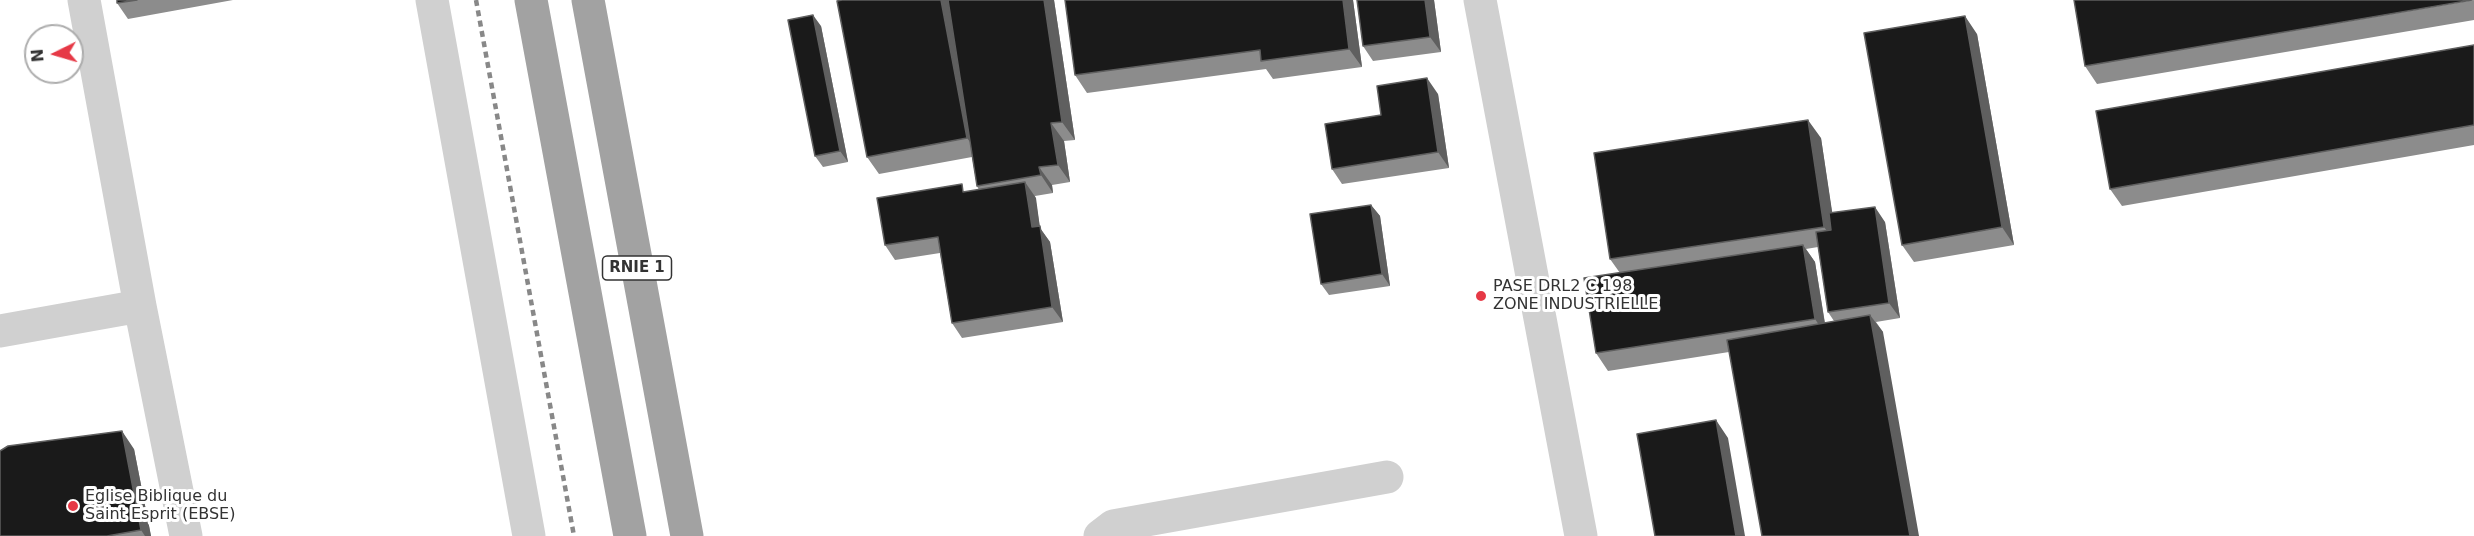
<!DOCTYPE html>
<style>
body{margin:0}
#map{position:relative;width:2474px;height:536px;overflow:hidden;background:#fff;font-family:"DejaVu Sans",sans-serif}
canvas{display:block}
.north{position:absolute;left:24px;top:24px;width:60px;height:60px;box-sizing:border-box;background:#fff;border:2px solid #adadad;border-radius:50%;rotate:265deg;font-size:16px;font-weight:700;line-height:24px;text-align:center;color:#333}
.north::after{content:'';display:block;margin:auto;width:21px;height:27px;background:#e63946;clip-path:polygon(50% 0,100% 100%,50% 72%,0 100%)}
</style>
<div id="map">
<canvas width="2474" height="536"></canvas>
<div class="north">N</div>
</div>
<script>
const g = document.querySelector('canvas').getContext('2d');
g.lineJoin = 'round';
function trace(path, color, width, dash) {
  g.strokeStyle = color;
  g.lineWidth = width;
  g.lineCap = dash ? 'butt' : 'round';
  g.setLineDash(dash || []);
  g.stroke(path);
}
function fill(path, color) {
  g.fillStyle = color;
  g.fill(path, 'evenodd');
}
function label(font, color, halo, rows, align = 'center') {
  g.font = font + ' "DejaVu Sans",sans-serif';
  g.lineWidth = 6;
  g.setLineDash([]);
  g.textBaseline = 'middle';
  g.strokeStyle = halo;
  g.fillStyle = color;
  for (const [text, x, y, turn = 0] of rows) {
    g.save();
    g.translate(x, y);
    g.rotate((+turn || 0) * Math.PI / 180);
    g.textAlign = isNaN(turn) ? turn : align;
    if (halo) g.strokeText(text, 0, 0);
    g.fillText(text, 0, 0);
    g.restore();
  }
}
trace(new Path2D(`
 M84 0 140 306 186 536
 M432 0 529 536
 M1480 0 1581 536
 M0 331 140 306
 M1100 536 1113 526 1387 477`), '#d0d0d0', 33);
trace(new Path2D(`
 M531 0 630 536
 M588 0 687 536`), '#a2a2a2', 33);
trace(new Path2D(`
 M476 0 574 536`), '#888', 4.5, [6, 4.5]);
fill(new Path2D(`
 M117 0H233L128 19 117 3Z
 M842 0H1054L1075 140 1064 141 1070 182 1052 185 1053 193 1035 196 1040 228 1050 242 1063 322 962 338 952 323 940 253 895 260 885 245 967 192 979 190 977 186 972 157 879 174 867 157Z
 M1353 0 1362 67 1273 79 1266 69 1087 93 1075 75Z
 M1434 0 1441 52 1373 61 1363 46Z
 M2474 0V20L2097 84 2085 66Z
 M821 26 848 162 823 167 815 156Z
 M1977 34 2014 245 1914 262 1902 245Z
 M2474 45V145L2122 206 2110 189Z
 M1438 94 1449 168 1342 184 1332 169 1381 115Z
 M1821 138 1832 213 1885 222 1900 318 1876 322 1883 332 1729 352 1608 371 1596 353 1620 273 1610 259ZM1818 247 1828 312 1834 321 1825 323 1815 262 1806 249Z
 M1371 205 1380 216 1390 286 1329 295 1321 284Z
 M134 449 151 536H0Z`), '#8c8c8c');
fill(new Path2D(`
 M941 0H950L980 155 967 138Z
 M1044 0H1054L1075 140 1062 122Z
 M1343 0H1353L1362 67 1349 49Z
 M1425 0H1434L1441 52 1430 37Z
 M813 15 821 26 848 162 840 151Z
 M1965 16 1977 34 2014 245 2002 227Z
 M1427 78 1438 94 1449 168 1438 152Z
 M1808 120 1821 138 1837 244 1824 227Z
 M1051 123 1064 141 1070 182 1058 165Z
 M1039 167 1052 185 1053 193 1041 175Z
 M1025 182 1036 198 1040 228 1050 242 1063 322 1052 307 1032 227Z
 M1371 205 1380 216 1390 286 1382 274Z
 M1875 207 1885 222 1900 318 1889 303Z
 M1803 245 1815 262 1827 337 1815 319Z
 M1870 315 1883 332 1919 536H1910Z
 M1716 420 1728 438 1745 536H1736Z
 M122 431 134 449 151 536H145L141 530Z`), '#5f5f5f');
const building = new Path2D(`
 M117 0H137L117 3Z
 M842 0H941L967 138 867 157 837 1Z
 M948 0H1044L1062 122 1051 123 1058 165 1039 167 1041 175 977 186Z
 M1065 0H1343L1349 49 1261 61 1260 50 1075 75Z
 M1357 0H1425L1430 37 1363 46Z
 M2074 0H2472L2085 66Z
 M813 15 840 151 815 156 788 20Z
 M1965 16 2002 227 1902 245 1864 33Z
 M2474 45V125L2110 189 2096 111Z
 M1427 78 1438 152 1332 169 1325 124 1381 115 1377 86Z
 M1808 120 1824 227 1610 259 1594 153Z
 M1025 182 1032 227 1040 226 1052 307 952 323 938 237 885 245 877 198 962 184 963 192Z
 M1371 205 1382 274 1321 284 1310 214Z
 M1875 207 1889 303 1828 312 1816 232 1831 230 1829 213Z
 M1803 245 1815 319 1596 353 1584 278Z
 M1870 315 1910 536H1762L1727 340Z
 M1716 420 1736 536H1655L1637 434Z
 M122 431 141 530 107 536H0V451L8 446Z`);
fill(building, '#1a1a1a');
trace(building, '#5f5f5f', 1.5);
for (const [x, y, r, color] of [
 [1481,296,6,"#e63946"],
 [73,506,6,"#e63946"]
]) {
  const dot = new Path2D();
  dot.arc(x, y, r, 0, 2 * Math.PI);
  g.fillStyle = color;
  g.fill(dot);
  trace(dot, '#fff', 2);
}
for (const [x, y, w] of [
 [637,268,69]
]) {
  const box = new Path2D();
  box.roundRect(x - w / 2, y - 12, w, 24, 4.5);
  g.fillStyle = '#fff';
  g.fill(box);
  trace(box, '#333', 1.5);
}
label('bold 15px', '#333', null, [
 ["RNIE 1",637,268]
]);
label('16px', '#333', '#fff', [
 ["PASE DRL2 C 198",1493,287],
 ["ZONE INDUSTRIELLE",1493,305],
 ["Eglise Biblique du",85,497],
 ["Saint Esprit (EBSE)",85,515]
], 'left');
</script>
